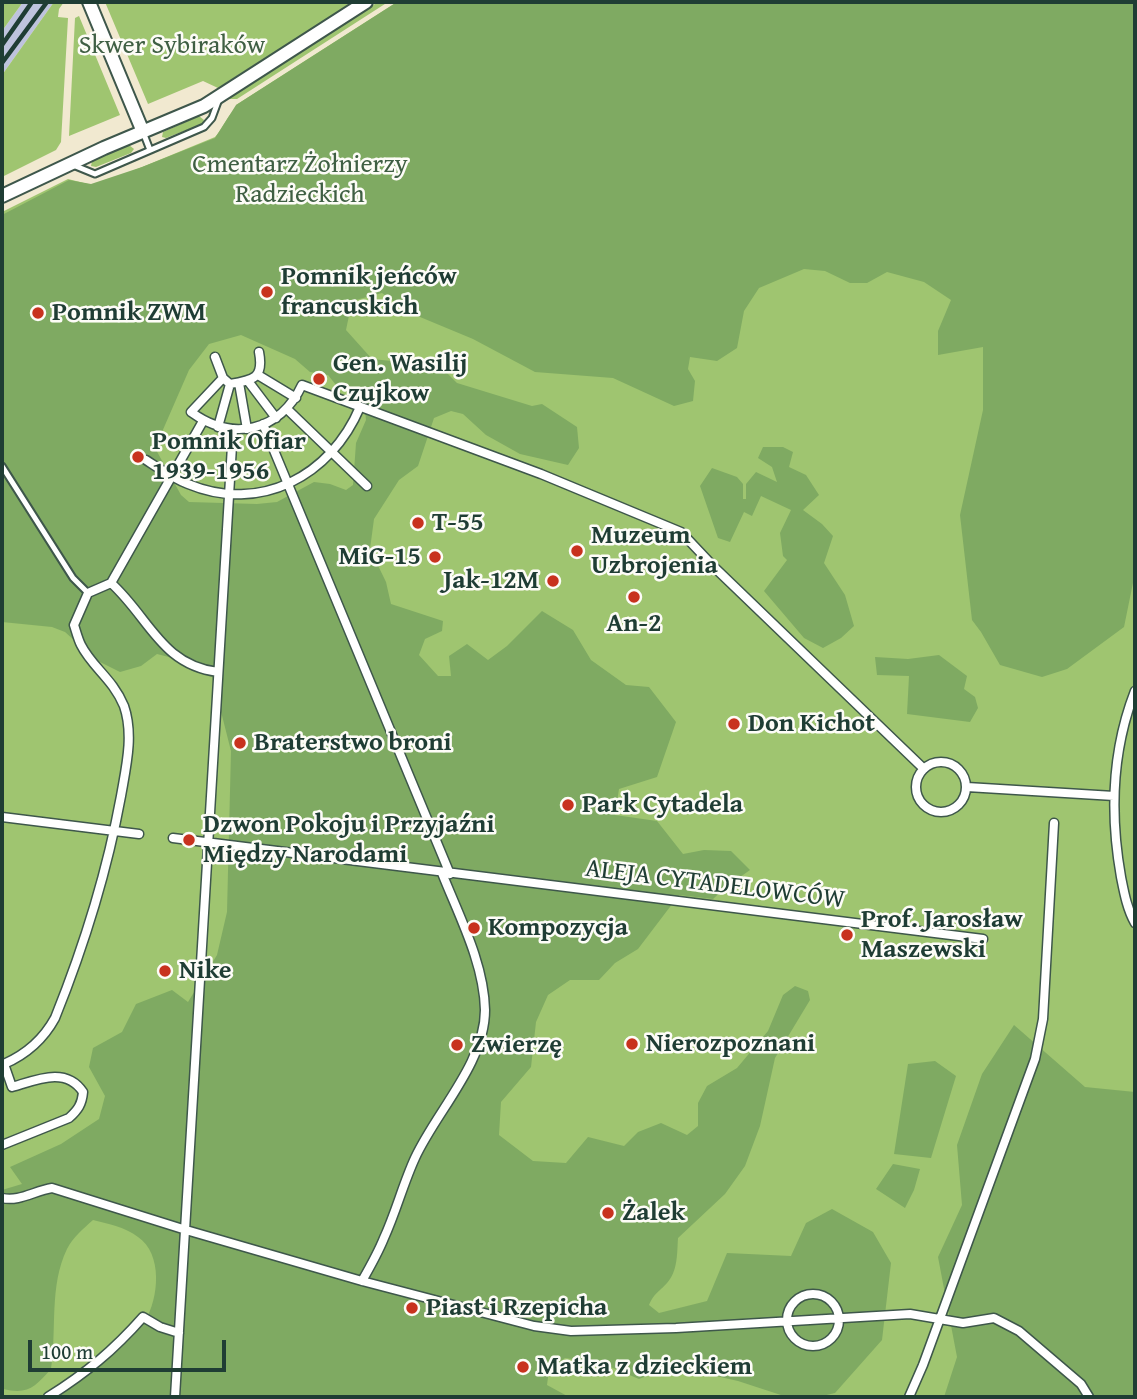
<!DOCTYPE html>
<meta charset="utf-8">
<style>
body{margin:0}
#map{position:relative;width:1137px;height:1399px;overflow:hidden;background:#f1e9d0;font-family:"Gentium Book Plus",serif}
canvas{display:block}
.frame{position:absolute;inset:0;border:4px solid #1f3d34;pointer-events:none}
.scale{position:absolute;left:28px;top:1340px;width:198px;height:32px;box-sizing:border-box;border:4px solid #1f3d34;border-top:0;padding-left:9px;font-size:21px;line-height:24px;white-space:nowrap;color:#1f3d34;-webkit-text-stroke:5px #fdfcf7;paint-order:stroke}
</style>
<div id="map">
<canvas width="1137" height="1399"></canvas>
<div class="frame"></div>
<div class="scale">100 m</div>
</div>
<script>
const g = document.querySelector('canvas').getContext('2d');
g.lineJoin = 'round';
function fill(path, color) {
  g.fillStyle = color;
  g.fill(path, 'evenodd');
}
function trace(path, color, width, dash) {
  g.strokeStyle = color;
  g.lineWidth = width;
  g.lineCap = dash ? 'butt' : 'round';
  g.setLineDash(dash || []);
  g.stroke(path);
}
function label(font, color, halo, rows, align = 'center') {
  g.font = font + ' "Gentium Book Plus",serif';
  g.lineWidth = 5;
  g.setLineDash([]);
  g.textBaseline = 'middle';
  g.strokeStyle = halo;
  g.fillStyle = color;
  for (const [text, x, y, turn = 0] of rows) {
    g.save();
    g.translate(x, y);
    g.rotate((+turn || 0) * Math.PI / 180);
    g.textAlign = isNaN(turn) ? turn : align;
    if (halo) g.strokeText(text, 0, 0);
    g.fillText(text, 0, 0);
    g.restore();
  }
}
fill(new Path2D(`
 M23 2H54L2 75V31Z`), '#bec3dd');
fill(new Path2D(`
 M2 2H23L2 31Z
 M54 2H64L59 9 58 17 68 18 61 142 56 150 2 177V75Z
 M105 2H353L218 88 203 81 148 104Z
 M378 2H388L237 99H228Z
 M397 2H1135V1397H2V212L68 179 96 186 215 137C224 127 227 115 237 108L236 105Z
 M79 16 120 115 69 136 75 18Z
 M199 116 204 120 202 124 166 138 162 137 163 132Z
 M129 145 134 149 131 153 96 167 91 166 92 161Z`), '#9fc570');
fill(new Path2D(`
 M397 2H1135V573L1124 627 1067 669 1042 677 1000 665 981 632 972 620 960 515 983 410V347L938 355V331L951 300 924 282 887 272 867 283H850L825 271 804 269 759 288 744 311 737 348 717 361 690 357 688 369 695 381 693 401 674 406 613 378 535 372 473 339 408 312 382 293 352 301 346 330 372 359 411 363 445 371 457 383 532 406 542 404 577 427 579 448 568 465 520 454 486 435 463 414 451 411 434 418 418 466 399 480 374 519 370 549 386 582 391 604 443 621 442 631 425 639 419 655 438 676H451L449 656 467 644 488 660 507 646 542 611 573 630 591 660 626 685 649 687 676 722 657 777 619 789 615 815 657 821 683 854 704 850 731 851 750 870 726 887 713 899 679 895 638 949 615 963 599 980H570L548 995 536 1022 531 1067 501 1102 499 1135 533 1161 566 1163 588 1137 624 1146 638 1132 661 1123 687 1135 698 1126V1103L707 1086 737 1068 768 1031 783 995 795 986 808 991 810 1000 775 1058 760 1126 745 1166 725 1194 678 1238C677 1253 678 1271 667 1283 658 1293 655 1292 649 1305L659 1313 707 1301 727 1253 791 1256 806 1223 832 1209 873 1232 891 1263 882 1340 835 1393 818 1397H787L738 1381 672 1366 639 1379 601 1363 565 1358 549 1370 547 1385 569 1397H54C81 1380 128 1348 145 1321 159 1298 163 1254 138 1237 125 1227 109 1224 93 1220 83 1229 73 1237 67 1249 49 1286 57 1329 51 1369 35 1387 28 1395 3 1389L2 1190 22 1184 10 1167 61 1144 99 1119 105 1096 89 1067 93 1048 122 1032 136 1004 172 990 188 1002 217 955 227 912 231 751 212 676 200 665 157 654 141 666 120 672 96 660 65 632 52 627 2 622V215L69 180 91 184 142 167 215 138 236 105ZM241 335 295 359 310 372 328 375 336 385 363 392 366 420 356 443 353 485 346 490 330 484 314 482 277 502 257 504 189 502 181 495 155 448 189 370 209 344Z
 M763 447H783L793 452 789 467 806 475 819 495 803 510 822 524 833 536 824 563 845 595 854 626 841 638 823 648 804 638 764 591 787 560 783 556 780 533 791 510 761 496 752 516 744 512 730 542 718 538 700 486 712 468 737 477 743 484V499H746V484L756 472 777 482 772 467 758 458Z
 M939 655 967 676 964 689 975 697 978 708 970 722 907 714 909 676 877 675 875 657 908 659Z
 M1014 1025 1085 1087 1135 1092V1397H944L957 1357 938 1257 962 1205 957 1145 982 1074Z
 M935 1061 956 1076 931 1158 894 1154 908 1064Z
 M893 1164 920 1169 914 1190 905 1208 876 1189Z`), '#7faa62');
const service = new Path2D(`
 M143 132 150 150
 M73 165 95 174 204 127 212 118 219 99
 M2 466 73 578 88 593`);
const pedestrian = new Path2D(`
 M215 357 223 378 230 384C254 380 264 378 259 352
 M258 375 296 398
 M223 378 191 412C232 442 280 432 302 385L541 474 681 532 714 567 924 769
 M248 381 276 418
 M239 383 247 429
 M287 409 367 486
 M263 424 450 874
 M218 427 230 384
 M146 460C160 469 173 478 188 484 260 514 331 476 360 407
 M111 583C149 617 161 665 218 672
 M1135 691C1112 750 1110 815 1121 877 1124 892 1127 909 1135 923
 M916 787a25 25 0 1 1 50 0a25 25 0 1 1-50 0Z
 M967 787 1114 796
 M2 817 139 834
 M173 838 983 939
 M2 1064H4L12 1087C36 1080 66 1066 83 1092 82 1104 78 1110 69 1118L2 1145
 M4 1064C27 1054 43 1040 55 1018 84 946 107 872 121 796 126 767 134 735 124 706 113 679 92 667 81 645 78 639 76 631 74 625L88 593 111 583 203 421
 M2 1198C19 1202 34 1191 52 1188L186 1230 362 1281 534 1326 571 1331 676 1328 910 1314 963 1323 994 1318 1019 1331 1081 1384 1089 1397
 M362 1281C370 1267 378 1253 384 1238 396 1212 403 1184 415 1158 436 1112 485 1063 485 1010 484 963 459 916 442 873
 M787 1320a26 26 0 1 1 52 0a26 26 0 1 1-52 0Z
 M48 1397C86 1373 113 1351 143 1317L160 1327 179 1333
 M175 1397 233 429
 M909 1397 923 1365 1035 1059 1043 1019 1054 823`);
const tertiary = new Path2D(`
 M89 2 143 132
 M2 196 104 148 204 106 366 2`);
trace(service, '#3e574b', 9);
trace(pedestrian, '#3e574b', 11);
trace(tertiary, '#3e574b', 16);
trace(service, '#fff', 5);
trace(pedestrian, '#fff', 8);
trace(tertiary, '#fff', 12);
trace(new Path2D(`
 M2 45 32 2
 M2 63 47 2`), '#1f3d34', 4.5);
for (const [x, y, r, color] of [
 [267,292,7,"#c8321e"],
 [38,313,7,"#c8321e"],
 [319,379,7,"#c8321e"],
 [138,457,7,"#c8321e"],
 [418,523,7,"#c8321e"],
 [577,551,7,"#c8321e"],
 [435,557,7,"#c8321e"],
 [553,581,7,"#c8321e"],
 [634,597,7,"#c8321e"],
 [734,724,7,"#c8321e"],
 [240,743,7,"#c8321e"],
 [568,805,7,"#c8321e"],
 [189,840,7,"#c8321e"],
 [474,928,7,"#c8321e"],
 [847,935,7,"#c8321e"],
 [165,971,7,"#c8321e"],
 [632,1044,7,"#c8321e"],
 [457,1045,7,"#c8321e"],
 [608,1213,7,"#c8321e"],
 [412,1308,7,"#c8321e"],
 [523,1367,7,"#c8321e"]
]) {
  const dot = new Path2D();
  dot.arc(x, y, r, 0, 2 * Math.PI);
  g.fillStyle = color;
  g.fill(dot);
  trace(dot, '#fdfcf7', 2.5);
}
label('26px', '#3f5f43', '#fdfcf7', [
 ["Skwer Sybiraków",172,46],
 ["Cmentarz Żołnierzy",300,165],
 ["Radzieckich",300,195]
]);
label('bold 26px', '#1f3d34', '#fdfcf7', [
 ["Pomnik jeńców",281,277],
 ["francuskich",281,307],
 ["Pomnik ZWM",52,313],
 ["Gen. Wasilij",333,364],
 ["Czujkow",333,394],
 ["Pomnik Ofiar",152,442],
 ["1939-1956",152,472],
 ["T-55",432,523],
 ["Muzeum",591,536],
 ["Uzbrojenia",591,566],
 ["MiG-15",421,557,"right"],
 ["Jak-12M",539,581,"right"],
 ["An-2",634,624,"center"],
 ["Don Kichot",748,724],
 ["Braterstwo broni",254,743],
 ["Park Cytadela",582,805],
 ["Dzwon Pokoju i Przyjaźni",203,825],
 ["Między Narodami",203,855],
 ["Prof. Jarosław",861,920],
 ["Maszewski",861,950],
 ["Kompozycja",488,928],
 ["Nike",179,971],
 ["Nierozpoznani",646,1044],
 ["Zwierzę",471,1045],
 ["Żalek",622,1213],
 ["Piast i Rzepicha",426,1308],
 ["Matka z dzieckiem",537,1367]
], 'left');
label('26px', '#1f3d34', '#fdfcf7', [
 ["ALEJA CYTADELOWCÓW",715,885,7]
]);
</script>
